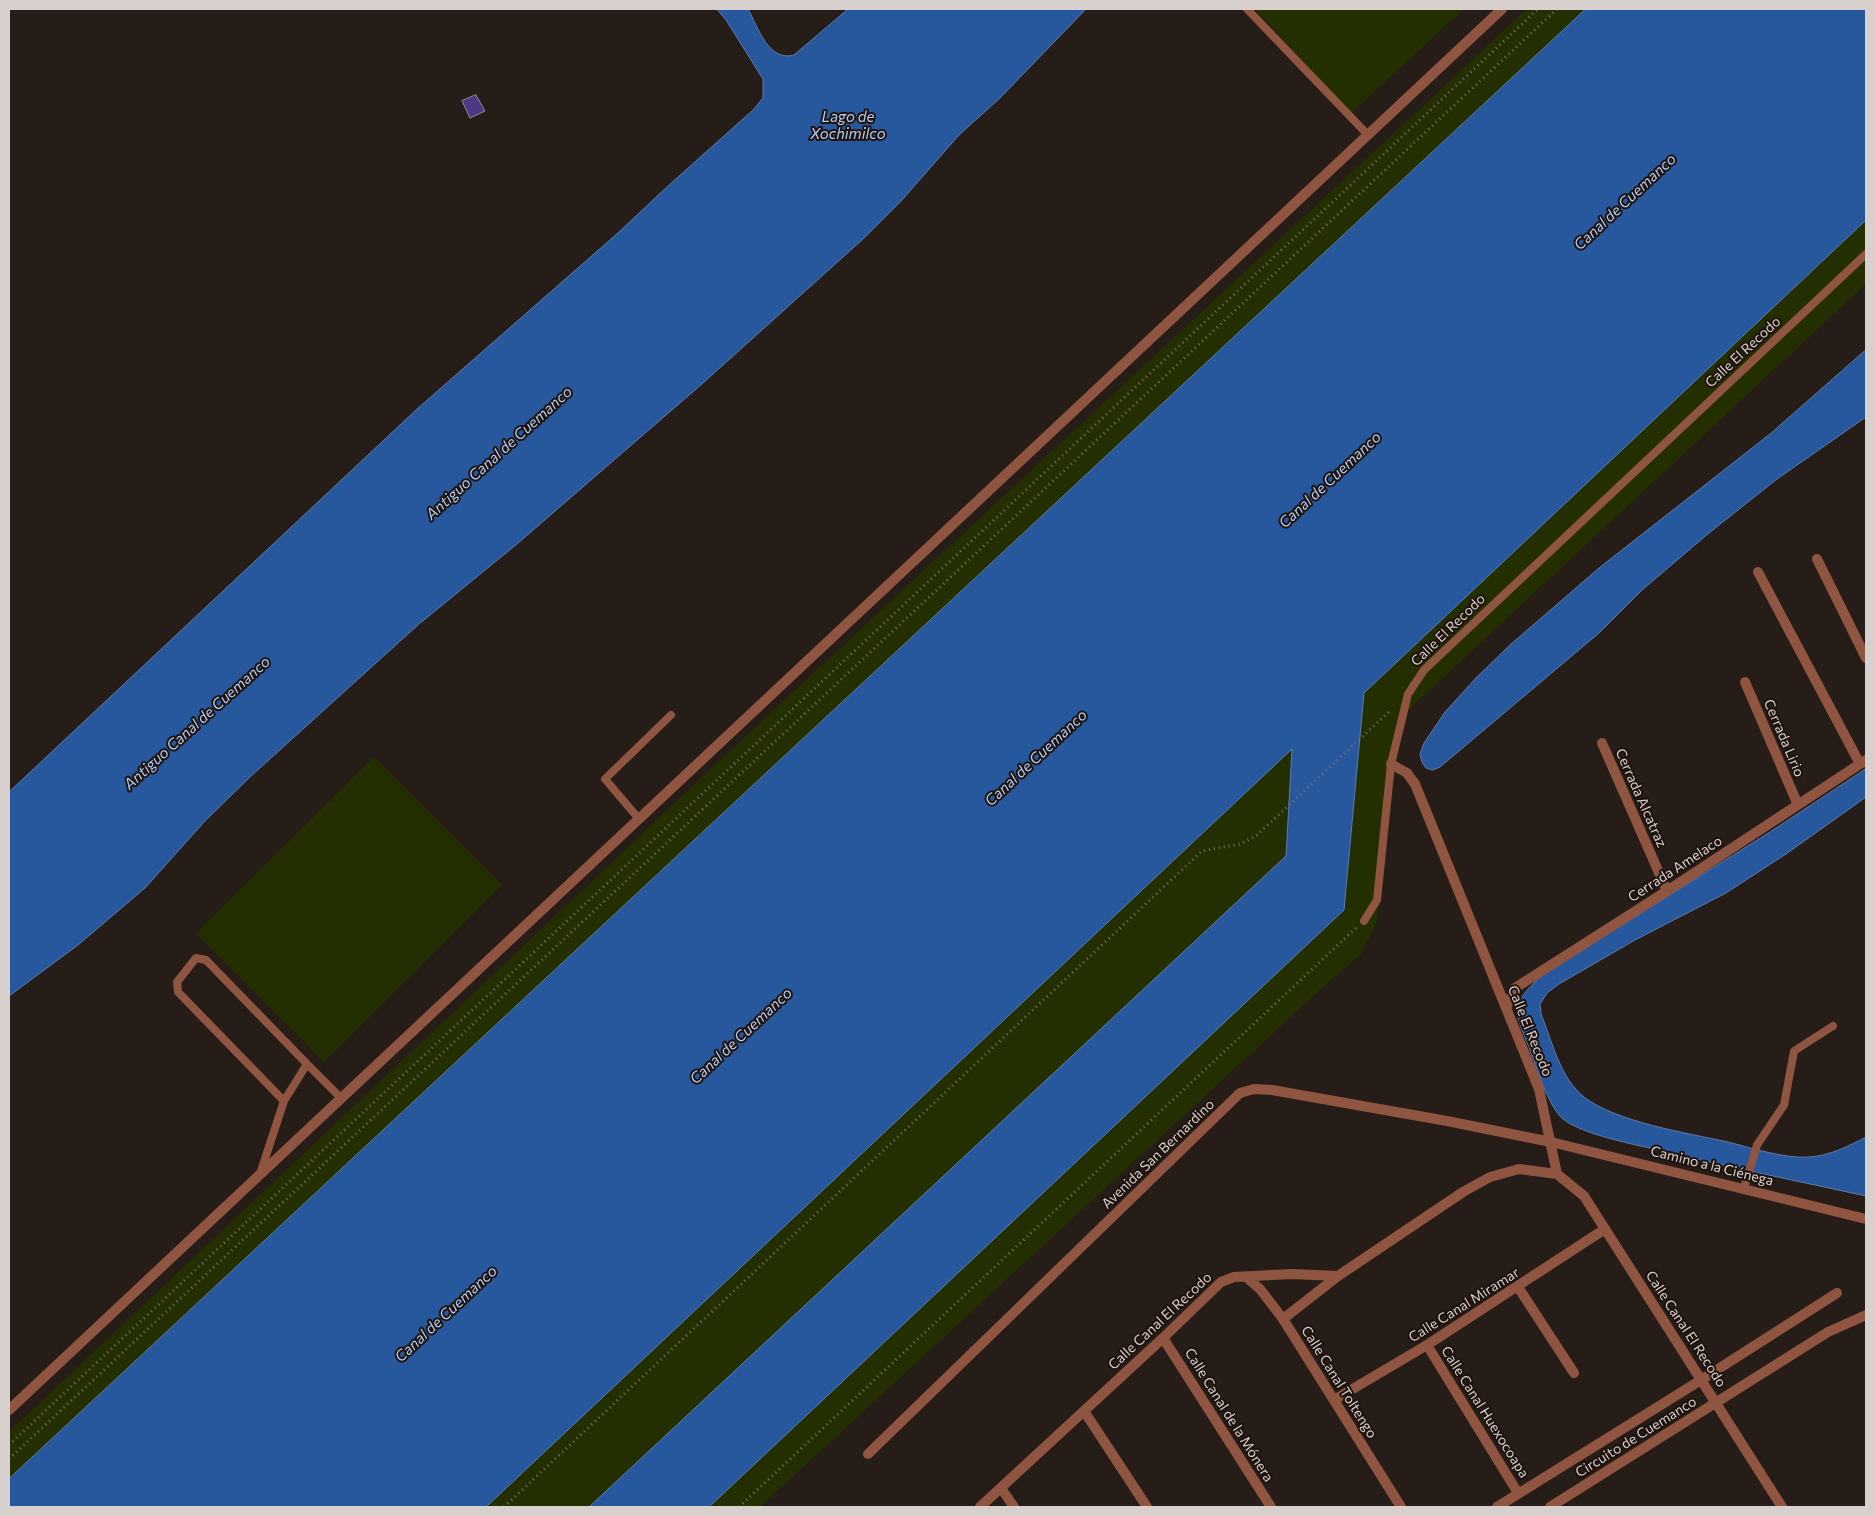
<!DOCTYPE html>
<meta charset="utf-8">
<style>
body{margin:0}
#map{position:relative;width:1875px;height:1516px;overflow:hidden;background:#271d18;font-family:Commissioner,sans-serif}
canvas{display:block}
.frame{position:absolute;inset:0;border:10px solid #d8d0cd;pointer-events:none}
</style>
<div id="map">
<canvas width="1875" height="1516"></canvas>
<div class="frame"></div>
</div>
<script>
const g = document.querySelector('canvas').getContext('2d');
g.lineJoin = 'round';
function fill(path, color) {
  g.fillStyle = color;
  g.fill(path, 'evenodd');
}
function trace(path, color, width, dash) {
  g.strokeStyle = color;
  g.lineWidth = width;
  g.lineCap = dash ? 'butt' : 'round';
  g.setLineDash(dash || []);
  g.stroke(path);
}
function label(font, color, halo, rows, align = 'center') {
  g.font = font + ' Commissioner,sans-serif';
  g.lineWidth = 4;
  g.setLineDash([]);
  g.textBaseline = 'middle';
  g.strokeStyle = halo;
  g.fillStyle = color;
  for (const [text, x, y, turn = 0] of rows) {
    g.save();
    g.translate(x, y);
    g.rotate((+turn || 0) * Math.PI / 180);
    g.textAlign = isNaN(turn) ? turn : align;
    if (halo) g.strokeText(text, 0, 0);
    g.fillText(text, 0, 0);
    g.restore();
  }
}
fill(new Path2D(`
 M1255 9H1464L1351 113Z
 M1527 9H1866V284L1402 716 1377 921 1361 954 1323 987 760 1507H9V1432L735 746Z
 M374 757 502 885 324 1062 196 933Z`), '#242f01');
const water = new Path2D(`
 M717 9H748C758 27 768 62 794 55L848 9H1086L1000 98 959 135 902 200 863 239 703 383 517 544 419 624 250 777 205 821 145 888 78 945 9 996V792L417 409 619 232 668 186 753 110 763 98V79L726 20Z
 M1586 9H1866V220L1364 693 1344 910 709 1507H589L1286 856 1292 749 486 1507H9V1479Z
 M1866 350V417L1777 479 1709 533 1642 590 1599 633 1440 767 1433 770 1426 768 1422 762 1420 754 1424 743 1445 712 1477 677 1510 645 1599 568 1770 434Z
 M1866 769V797L1786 854 1726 893 1635 940 1559 984 1547 993 1540 1004 1541 1014C1552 1041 1560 1078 1584 1097 1616 1122 1687 1133 1728 1142 1751 1148 1786 1159 1809 1157 1829 1156 1849 1146 1866 1137V1196C1797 1181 1728 1167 1659 1150 1636 1145 1581 1134 1563 1119 1548 1106 1536 1066 1529 1047 1513 1008 1510 1006 1542 975L1770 832Z`);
fill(water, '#27589e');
trace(water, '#5c7cac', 1);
const building = new Path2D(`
 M476 95 485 111 470 118 462 101Z`);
fill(building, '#4e3785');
trace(building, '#8f8d99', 1);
trace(new Path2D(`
 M9 1445 1538 9
 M9 1459 1557 9
 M504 1507 1202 851 1240 844 1256 836 1391 710
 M739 1507 1356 928`), '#786f6b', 3, [1, 4]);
trace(new Path2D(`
 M1247 9 1368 135
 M639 819 605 779 671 715
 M1364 921 1377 900 1391 764 1408 694 1424 670 1866 254
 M307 1064 341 1098
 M260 1174 284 1101 307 1064 206 960 196 958 177 982 178 992 284 1101
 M1744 1188 1757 1145 1784 1105 1794 1051 1833 1026`), '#8f5541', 8);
trace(new Path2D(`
 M1817 559 1866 658
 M1758 572 1860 764
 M1745 682 1798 805
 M1602 743 1667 891
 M1391 764 1407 773 1415 784 1539 1089 1557 1174 1584 1196 1782 1507
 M1506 1008 1515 988 1667 891 1866 760
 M1246 1277 1260 1289 1283 1319 1401 1507
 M1518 1287 1574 1373
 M1283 1319 1338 1276
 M1163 1338 1271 1507
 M1427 1345 1518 1493
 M1334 1400 1427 1345 1605 1229
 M9 1410 1502 9
 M1084 1411 1147 1507
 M868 1454 1240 1093 1254 1089 1272 1090 1447 1121 1551 1142 1866 1219
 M1001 1488 1014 1507
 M980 1507 1163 1338 1221 1282 1234 1277 1291 1274 1338 1276 1463 1192 1490 1177 1519 1169 1557 1174
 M1497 1507 1701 1380 1837 1293
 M1550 1507 1828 1332 1866 1315`), '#8f5541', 10);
label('14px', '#d8d0cd', '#1e130f', [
 ["Calle El Recodo",1743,352,-43],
 ["Calle El Recodo",1448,630,-44],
 ["Cerrada Lirio",1784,738,67],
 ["Cerrada Alcatraz",1641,798,66],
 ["Cerrada Amelaco",1675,869,-33],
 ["Calle El Recodo",1530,1031,68],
 ["Avenida San Bernardino",1158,1154,-44],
 ["Camino a la Ciénega",1712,1166,14],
 ["Calle Canal Miramar",1464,1305,-32],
 ["Calle Canal El Recodo",1160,1321,-43],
 ["Calle Canal El Recodo",1686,1329,57],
 ["Calle Canal Toltengo",1339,1382,58],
 ["Calle Canal Huexocoapa",1485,1412,58],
 ["Calle Canal de la Mónera",1229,1415,58],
 ["Circuito de Cuemanco",1636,1437,-32]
]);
label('italic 15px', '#b3cef5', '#1e130f', [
 ["Lago de",848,117],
 ["Xochimilco",848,134],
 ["Canal de Cuemanco",1625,202,-43],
 ["Antiguo Canal de Cuemanco",499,453,-42],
 ["Canal de Cuemanco",1330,480,-43],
 ["Antiguo Canal de Cuemanco",197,723,-42],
 ["Canal de Cuemanco",1036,758,-43],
 ["Canal de Cuemanco",741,1036,-43],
 ["Canal de Cuemanco",446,1314,-43]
]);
</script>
